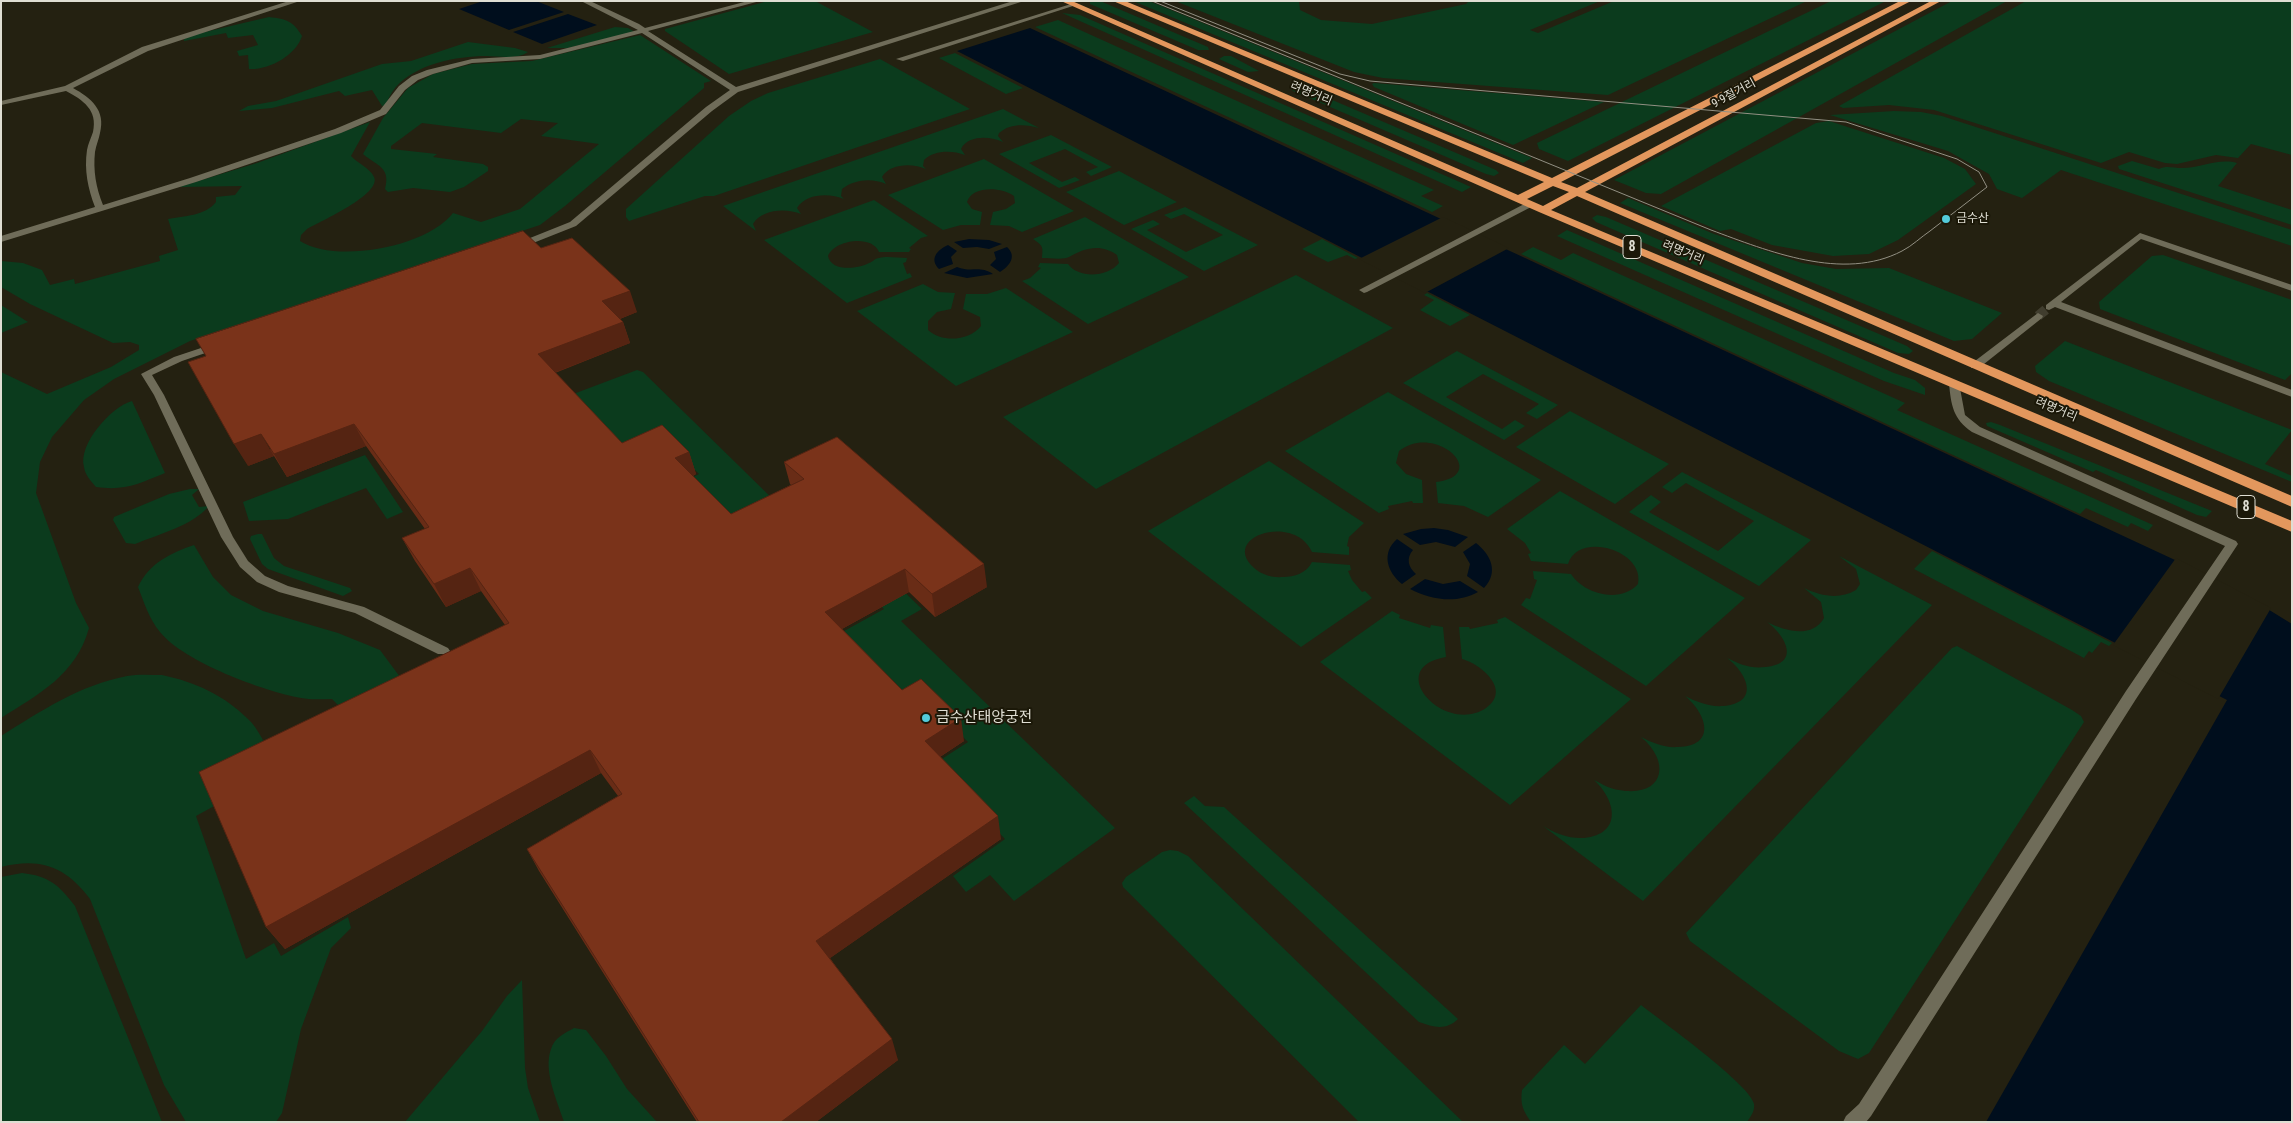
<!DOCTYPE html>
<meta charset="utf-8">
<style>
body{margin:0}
#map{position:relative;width:2293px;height:1123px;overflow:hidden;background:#242111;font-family:"Roboto Condensed",sans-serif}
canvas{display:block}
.frame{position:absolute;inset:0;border:2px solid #dfded3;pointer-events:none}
</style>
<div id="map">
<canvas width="2293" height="1123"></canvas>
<div class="frame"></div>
</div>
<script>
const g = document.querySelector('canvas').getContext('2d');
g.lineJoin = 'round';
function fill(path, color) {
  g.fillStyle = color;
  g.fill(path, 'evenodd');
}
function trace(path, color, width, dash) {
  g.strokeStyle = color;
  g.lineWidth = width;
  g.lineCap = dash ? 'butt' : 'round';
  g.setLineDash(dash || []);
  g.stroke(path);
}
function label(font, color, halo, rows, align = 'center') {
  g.font = font + ' "Roboto Condensed","Noto Sans KR",sans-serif';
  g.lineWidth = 4;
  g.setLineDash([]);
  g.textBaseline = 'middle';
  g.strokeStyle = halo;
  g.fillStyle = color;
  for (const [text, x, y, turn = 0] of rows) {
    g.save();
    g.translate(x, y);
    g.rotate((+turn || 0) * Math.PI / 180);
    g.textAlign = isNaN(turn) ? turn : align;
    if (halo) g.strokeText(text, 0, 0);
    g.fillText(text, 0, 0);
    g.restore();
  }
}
fill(new Path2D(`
 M768 1H815L873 32 729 74 665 31V29Z
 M1090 1H1100L1208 47 1209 50H1198L1090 4Z
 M1133 1H1149L1532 158 1523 163Z
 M1175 1H1299L1300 10 1321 20 1372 24 1466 4 1469 1H1600L1530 30 1538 33 1614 1H1807L1608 95 1383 78 1354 72Z
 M1831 1H1886L1568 161 1539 149 1537 143Z
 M1952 1H2007L1661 194 1646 193 1614 180Z
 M2026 1H2292V155L2251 144 2238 158 2216 155 2177 164 2165 163 2129 152 2101 163 1934 110 1889 105 1843 108 1839 106Z
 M1062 13 1080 15 1471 187 1462 192Z
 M269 17C287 19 293 21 302 36 296 55 270 70 249 69L248 55 239 56 237 51 258 45 253 35 228 38 226 33 184 41V39L188 36Z
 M1058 20 1434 190 1421 196 1443 206 1432 212 1035 27Z
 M615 27 628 28 635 32 568 48H547Z
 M640 35 711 81 704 83V88L565 206 540 225 190 341 114 379 84 400 52 437 40 462 36 493 76 603 89 628C76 675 39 694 1 718V372L47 394 111 367 139 350V345L130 342 113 343 30 304 1 287V261L23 263 42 270 50 285 74 279 75 284 160 261 159 256 178 250 168 219C184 216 205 216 216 202V197L235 195 242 186 179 187 257 163 370 122 351 156C357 163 370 168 374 177 382 194 321 221 307 229L301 235 300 241C336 264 427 247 453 213L481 222 520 209 599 144 541 136 558 123 521 119 501 133 422 123 391 146V149L437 154 433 157 483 164 488 167V171L464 187 450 192 413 188 388 192 385 189C391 167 377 166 363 154L383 118 408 88 433 74 472 64 532 61Z
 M468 42 515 48 528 52C517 60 499 56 486 56 457 56 415 64 395 88 391 93 388 99 386 105L382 106 372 90 345 96 339 91 272 108 239 111 248 106 276 101 382 64 411 61Z
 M955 53 1023 88 1006 94 939 58Z
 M1224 56H1231L1259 71 1248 72 1219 59Z
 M880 59 970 109 714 196H705L629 221 626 217V209L729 116 751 101 768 93Z
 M1372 84 1374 83 1604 102 1513 145 1374 87Z
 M1292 86 1302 87 1496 170 1499 173 1494 176 1486 174 1293 91 1291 89Z
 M1003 109 1039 128C1026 124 1010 123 999 133L998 136 1003 142C990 136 968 135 961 149L965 155C952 150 934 150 924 160L923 166 926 169C913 163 890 163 882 177L886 184C872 178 855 179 842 189L841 196 844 199C830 193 806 193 797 208L801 214C786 208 762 209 753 224L756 231 723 206Z
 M1894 111 1921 112 1942 116 2292 230V246L2061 170 2022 198 1997 189 1989 174 1948 151 1830 115Z
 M1829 121 1944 158 1965 169 1976 184 1898 240 1869 254 1833 256 1772 245 1731 229 1720 231 1661 206 1816 123Z
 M1051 135 1112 167 1091 176 1086 172 1098 167 1065 149 1029 163 1062 182 1075 177 1080 180 1059 188 999 154Z
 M984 159 1074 211 1022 232 1009 226 990 225 993 212 1006 209 1015 203 1014 196C1002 187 972 185 967 202L972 209 982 212 980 225H961L943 230 888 195Z
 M2132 161 2159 169C2166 165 2174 168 2182 168 2201 168 2218 158 2237 163L2218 186 2292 210V225L2119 169 2118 166Z
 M1119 171 1177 202 1124 225 1066 192Z
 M1628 198 1714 234 1802 263 1836 269 1889 268 2002 313 1972 339 1954 341 1620 203Z
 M874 200 928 236 921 238 909 248 911 249 909 252H879C872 234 834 240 828 256 831 272 858 269 869 263 873 262 875 258 879 258 887 256 898 258 907 258L906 262 903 263 907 274 910 273 912 277 847 303 764 240Z
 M1185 207 1258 245 1204 271 1131 229 1153 220 1160 224 1147 230 1186 252 1223 235 1184 214 1171 219 1164 215Z
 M1597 215 1606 217 1907 346 1913 351 1909 354 1898 353 1596 222 1592 218Z
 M1085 217 1189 277 1088 324 1022 281 1030 278 1041 268 1038 267 1040 263 1068 264C1079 279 1108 277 1119 263L1117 255C1101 243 1084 248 1069 257 1064 260 1049 258 1042 258 1043 246 1043 246 1033 239Z
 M1567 230 1894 373 1915 380 1925 388V395L1884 381 1557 236Z
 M1322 239 1358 258 1355 259 1347 255 1328 262 1302 249Z
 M1533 247 1561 260 1573 253 1905 403 1897 410 2153 525 2148 531 2131 523 2128 527 2086 508 2080 514 1521 254Z
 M2163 255 2292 300V373L2285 380 2100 309 2099 302 2152 256Z
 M1296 275 1393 328 1096 489 1003 417Z
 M923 284 938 292 955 293 951 309 937 312 928 321V330C942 343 969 341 981 326L980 317 963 309 966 294H987L1006 288 1073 332 956 386 857 311Z
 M1427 293 1470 315 1450 326 1420 310 1434 300 1424 295Z
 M1 305 28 322 1 333Z
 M2065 341 2292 430 2265 464 2292 476V482L2049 381 2036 372 2035 366Z
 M1457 351 1558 405 1537 419 1526 413 1539 404 1483 374 1446 397 1502 429 1515 420 1525 426 1504 440 1403 383Z
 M637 370 643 372 783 509 739 535 685 481 699 474 671 446 617 470 568 396Z
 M1388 392 1541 480 1488 517 1464 506 1438 503 1436 482C1492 475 1435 422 1399 451L1396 463 1406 474 1422 480 1423 503H1413L1412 501 1388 506 1389 509 1379 513 1285 451Z
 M132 401 165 473C138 484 125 491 96 487 91 481 85 475 84 467 78 444 111 407 132 401Z
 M1570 411 1669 464 1615 504 1516 447Z
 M1991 422 2000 425 2212 511 2206 517 2197 515 2096 470 2093 472 1987 426 1986 423Z
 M365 455 403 512 387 519 366 488 288 519 249 521 243 502Z
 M1269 461 1364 523 1349 537 1347 546 1349 547V555L1312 552C1295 514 1224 535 1251 565 1259 574 1271 578 1283 577 1294 577 1307 573 1312 562L1350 565 1351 570 1348 571 1352 580 1362 592 1365 591 1372 598 1301 647 1148 531Z
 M1682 472 1811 540 1759 586 1629 512 1651 495 1661 502 1649 512 1718 551 1754 521 1686 483 1672 493 1662 487Z
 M190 489H199L192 495 199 507 209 506C192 526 159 534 135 544L126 543 113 520 114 517 169 494Z
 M1560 491 1745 598 1646 686 1521 605 1526 598 1530 599 1537 580 1534 579 1533 571 1571 574C1584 594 1620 604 1638 584 1645 550 1578 531 1568 564L1531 561 1528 554 1531 553 1525 543 1507 529Z
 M258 534H262L274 558 284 566 350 588 352 591 343 596 268 569 262 564 250 539 251 536Z
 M194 545 213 577 231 595 263 611 338 633 380 650 403 681 341 708 332 699C322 699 311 700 301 698 263 691 184 662 160 632 149 619 144 602 138 587 149 563 171 553 194 545Z
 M1932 551 2112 643 2109 646 2101 642 2092 653 2089 651 2084 658 1914 569Z
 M1839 556 1932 605 1643 901 1543 826C1555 833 1569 839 1584 838 1623 834 1616 800 1594 780 1602 784 1610 789 1619 790 1662 798 1673 764 1641 737 1653 743 1664 748 1678 747 1717 746 1707 714 1685 696 1697 702 1709 707 1723 706 1760 703 1748 674 1727 658 1739 664 1751 669 1765 667 1801 664 1786 636 1767 622 1785 631 1812 639 1824 618L1821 602 1804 588C1821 596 1839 600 1856 590L1860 584 1856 569Z
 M891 579 922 609 901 621 1115 828 1014 901 990 875 966 892 953 876 1005 839 934 764 968 742 926 700 908 711 835 636 884 609 867 592Z
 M1392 611 1400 615 1399 618 1430 628 1431 625 1443 627 1446 657C1382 668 1445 736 1486 708 1512 690 1481 664 1462 659L1459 627H1469L1470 629 1498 623 1497 620 1505 617 1631 699 1510 805 1320 662Z
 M1957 646 2072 710 2081 716 2084 722 1869 1053 1858 1059 1839 1051 1690 941 1686 933 1952 648Z
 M162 675C195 682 224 695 248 719 259 729 266 747 273 759L216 805 196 816 246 959 274 943 281 956 348 917 351 928 331 948 301 1029 282 1113 276 1122H186L164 1085 90 899C66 867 41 857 1 867V736C41 711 80 685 127 676 138 674 151 675 162 675Z
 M1194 796 1205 806 1224 807 1458 1019C1446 1031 1433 1027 1419 1022L1184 803Z
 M1170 850 1178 851 1188 856 1463 1122H1359L1123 887 1122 883 1126 877 1162 852Z
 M22 873C49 876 59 885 75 906L162 1122H1V877Z
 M522 980 525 1068 528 1088 540 1122H405L482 1031 507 996Z
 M1641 1005C1660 1020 1751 1085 1754 1104 1755 1111 1751 1116 1747 1122H1531C1523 1111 1520 1104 1522 1090L1564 1045 1585 1064Z
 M574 1028 586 1030 606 1056 627 1089 657 1122H564C557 1100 543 1071 551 1049 554 1038 565 1033 574 1028Z`), '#0b3b1d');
fill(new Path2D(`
 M483 1H536L564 12 509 30 459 9Z
 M568 14 597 25 542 44 513 32Z
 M1030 28 2175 560 2266 608 2292 624V1122H1986L2227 700 957 51Z
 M969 239 989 240 1002 244 989 249 977 247 963 248 954 242Z
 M948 245 957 251 951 257 953 264 939 269C929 259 937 250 948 245Z
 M1007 247C1017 256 1010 266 1000 272L990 265 996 259 994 252Z
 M957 267C972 273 979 265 993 274L967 278 944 273Z
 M1434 528 1448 530 1468 537 1455 547 1436 542 1420 545 1403 534 1421 529Z
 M1397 539 1413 550C1406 558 1408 567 1416 574L1402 584C1387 572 1381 553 1397 539Z
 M1476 543C1491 555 1499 572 1484 588L1467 576 1470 564 1463 552Z
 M1425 579 1443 584 1460 581 1478 592C1457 604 1431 600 1410 589Z`), '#000e1d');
fill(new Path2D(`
 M1443 217 1509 248 1425 293 1359 259Z
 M2176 558 2271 608 2218 699 2113 645Z`), '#242111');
trace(new Path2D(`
 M2038 316 2049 307`), '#403d2e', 10, [10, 5]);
fill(new Path2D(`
 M289 1H300L148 51 73 88C91 98 106 110 100 133 99 139 96 145 95 152 93 170 96 188 103 205L190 178 335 129 380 110 399 86 412 76 427 70 472 59 540 55 638 30 581 1H590L639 24 645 28 748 1H760L648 31 736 87 1013 1H1024L738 92 712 111 576 226 518 249 513 246 515 244 570 222 706 107 730 90 642 33 540 59 472 63 433 74 418 80 405 90 386 114 341 133 196 182 1 242V236L95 207C88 189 84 170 87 150 88 144 91 138 93 132 98 110 83 100 66 91L1 105V101L65 86 142 47Z
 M1071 4 1076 5 903 61 896 59Z
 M1530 201 1534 204 1533 206 1367 292 1364 293 1359 290Z
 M2140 233 2292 285V291L2141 239 2061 302 2292 390V397L2055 307 2049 310 2046 309V305Z
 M2038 313 2043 316 2042 318 1979 368H1971V364Z
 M219 342 223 343V347L182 361 152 375 164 395 233 537 248 561 265 576 288 586 364 607 448 648 450 651 448 654H438L355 613 279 592 257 582 240 567 221 537 154 395 141 374 174 357Z
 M1954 380 1959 383 1965 415 1980 427 2236 541 2238 544 2136 699 1871 1116 1866 1122H1843L1846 1116 1859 1104 2126 691 2225 546 1972 432C1953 419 1951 405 1949 383Z`), '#6f6c59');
fill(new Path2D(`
 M1061 1H1072L1518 195 1544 182 1113 1H1125L1552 178 1900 1H1911L1561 182 1577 188 1931 1H1941L1585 192 2292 496V507L1577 196 1551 210 2292 521V532L1539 212ZM1553 186 1569 192 1543 206 1527 199Z`), '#e3975d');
trace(new Path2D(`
 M1152 1 1711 230C1768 251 1843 282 1902 251 1912 246 1921 237 1930 231 1949 216 1968 202 1987 187L1979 172 1957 159 1846 122 1370 81 1340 74 1160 1`), '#929083', 1);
fill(new Path2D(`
 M541 248 637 312 620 319 623 322 630 343 555 373 622 443 689 452 696 474 693 476 731 514 791 485 790 484 784 462 987 587 935 617 909 592 842 629 902 690 964 741 940 757 1001 839 830 958 898 1060 816 1122H697L539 871 527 849 618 796 601 773 285 949 266 927 505 625 481 591 446 607 415 561 402 538 425 529 366 446 287 477 274 456 248 466Z`), '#692c16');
fill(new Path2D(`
 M630 291 637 312 609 323 602 301Z
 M623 322 630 343 546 376 538 354Z
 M354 424 366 446 287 477 274 454Z
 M261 434 274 456 248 466 234 444Z
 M689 452 696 474 682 480 675 458Z
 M984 564 987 587 935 617 932 594Z
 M470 568 481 591 446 607 434 584Z
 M905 569 909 592 831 635 825 612Z
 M961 718 964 741 929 764 925 741Z
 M590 750 601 773 285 949 266 927Z
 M998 816 1001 839 823 963 816 941Z
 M892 1039 898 1060 816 1122H781Z`), '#552412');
const building = new Path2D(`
 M523 231 541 248 572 238 630 291 602 301 623 322 538 354 622 443 662 425 689 452 675 458 731 514 804 479 784 462 837 437 984 564 932 594 905 569 825 612 902 690 921 679 961 718 925 741 998 816 816 941 892 1039 781 1122H699L527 849 622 794 590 750 266 927 199 772 509 623 470 568 434 584 402 538 429 527 354 424 274 454 261 434 234 444 188 362 206 356 196 339Z`);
fill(building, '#7a331a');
trace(building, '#552412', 1);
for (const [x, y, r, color] of [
 [1946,219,5,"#53cbdb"],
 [926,718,5,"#53cbdb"]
]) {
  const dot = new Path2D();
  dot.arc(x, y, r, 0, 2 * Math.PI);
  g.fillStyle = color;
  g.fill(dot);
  trace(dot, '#1b1808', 2);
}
label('12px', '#dfded3', '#1b1808', [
 ["려명거리",1311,94,23],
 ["9·9절거리",1734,94,-28],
 ["려명거리",1683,253,23],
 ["려명거리",2056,410,23]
]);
label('12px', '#dfded3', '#1b1808', [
 ["금수산",1956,219]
], 'left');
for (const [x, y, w] of [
 [1632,247,18],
 [2246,507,18]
]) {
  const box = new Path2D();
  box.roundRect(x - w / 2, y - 11.5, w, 23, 4);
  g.fillStyle = '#1b1808';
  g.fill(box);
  trace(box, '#dfded3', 1);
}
label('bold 14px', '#dfded3', null, [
 ["8",1632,247],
 ["8",2246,507]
]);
label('15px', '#dfded3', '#1b1808', [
 ["금수산태양궁전",936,718]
], 'left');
</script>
